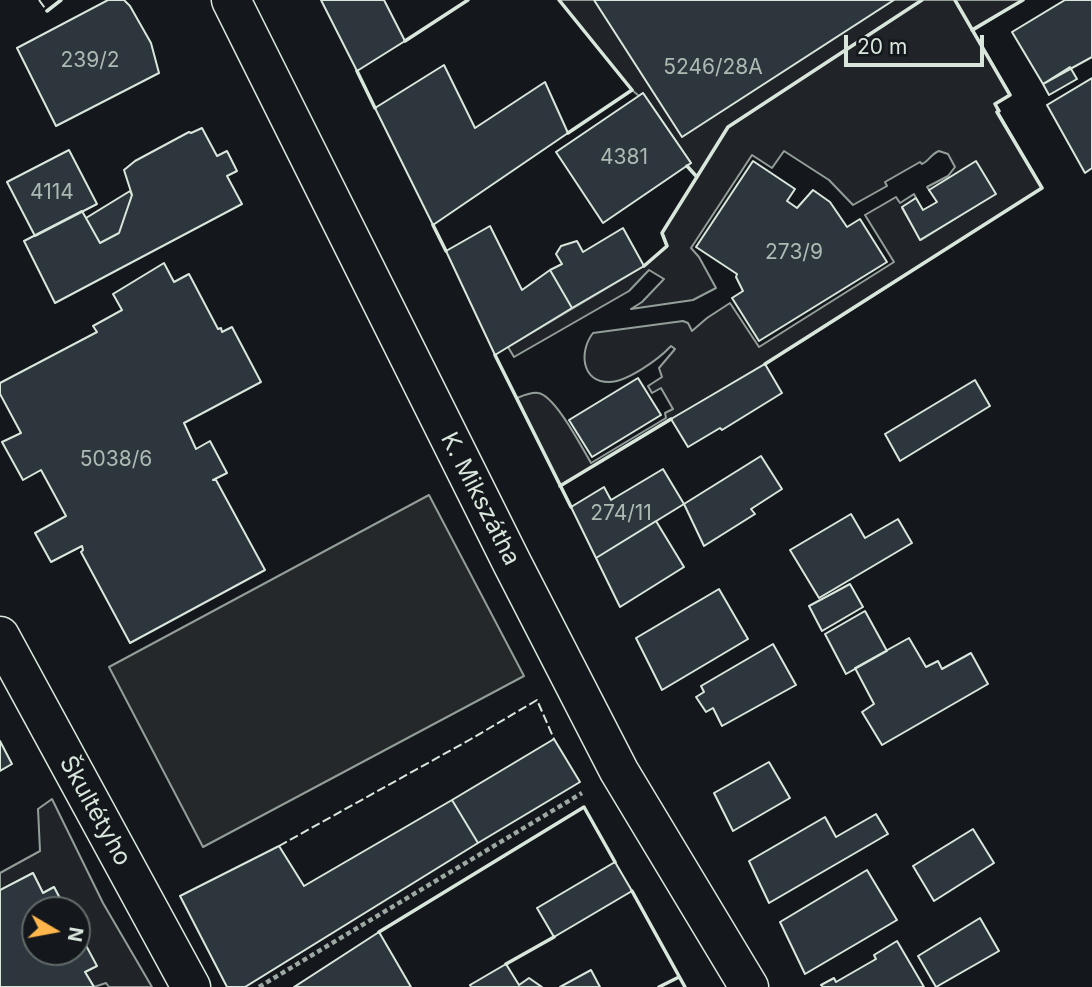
<!DOCTYPE html>
<meta charset="utf-8">
<style>
body{margin:0}
#map{position:relative;width:1092px;height:987px;overflow:hidden;background:#14181c;font-family:Inter,sans-serif}
canvas{display:block}
.north{position:absolute;left:21px;top:896px;width:70px;height:70px;box-sizing:border-box;background:#14181c;border:2px solid #626a69;border-radius:50%;rotate:100deg;font-size:19px;font-weight:700;line-height:28px;text-align:center;color:#d8e6dc}
.north::after{content:'';display:block;margin:auto;width:24px;height:32px;background:#ffb74d;clip-path:polygon(50% 0,100% 100%,50% 72%,0 100%)}
.scale{position:absolute;left:844px;top:35px;width:140px;height:32px;box-sizing:border-box;border:4px solid #d8e6dc;border-top:0;padding-left:9px;font-size:21px;line-height:24px;white-space:nowrap;color:#d8e6dc;-webkit-text-stroke:5px #14181c;paint-order:stroke}
</style>
<div id="map">
<canvas width="1092" height="987"></canvas>
<div class="north">N</div>
<div class="scale">20 m</div>
</div>
<script>
const g = document.querySelector('canvas').getContext('2d');
g.lineJoin = 'round';
function fill(path, color) {
  g.fillStyle = color;
  g.fill(path, 'evenodd');
}
function trace(path, color, width, dash) {
  g.strokeStyle = color;
  g.lineWidth = width;
  g.lineCap = dash ? 'butt' : 'round';
  g.setLineDash(dash || []);
  g.stroke(path);
}
function label(font, color, halo, rows, align = 'center') {
  g.font = font + ' Inter,sans-serif';
  g.lineWidth = 5;
  g.setLineDash([]);
  g.textBaseline = 'middle';
  g.strokeStyle = halo;
  g.fillStyle = color;
  for (const [text, x, y, turn = 0] of rows) {
    g.save();
    g.translate(x, y);
    g.rotate((+turn || 0) * Math.PI / 180);
    g.textAlign = isNaN(turn) ? turn : align;
    if (halo) g.strokeText(text, 0, 0);
    g.fillText(text, 0, 0);
    g.restore();
  }
}
const green = new Path2D(`
 M559 0H1023L973 31 1010 95 995 104 998 112 1042 188 803 341 560 486 517 398C522 396 531 392 538 393 555 395 582 448 591 463L666 418 665 413 673 409 661 388 652 393 648 386 662 377 659 368 675 349 671 346C659 359 627 382 609 382 581 382 579 351 593 333L683 321 688 323 692 331 707 318 730 303 759 347 894 262 865 215 896 197 900 203 914 194 916 198 902 208 921 240 995 194 929 190 927 187 948 176 955 167 948 154 939 151C931 154 929 161 922 164L920 162 885 182 887 186 853 205 829 180 784 151 772 168 752 155 691 248 699 257 716 288 693 300 631 309 642 302 664 279 649 270 629 291 514 357 508 347 644 266 667 247 662 233 697 177 687 166 691 163 643 93 639 96 632 90Z
 M52 799 103 903 152 987H109L106 983 94 987 85 972 96 966 77 941V910H66L54 887 43 893 33 873 0 890V873L40 851 38 809Z`);
fill(green, '#202428');
trace(green, '#939e99', 2);
const parking = new Path2D(`
 M429 495 524 676 203 847 109 667Z`);
fill(parking, '#24282b');
trace(parking, '#939e99', 2);
const building = new Path2D(`
 M108 0H124L130 6 151 43 159 73 56 126 17 48Z
 M321 0H384L405 41 357 71Z
 M594 0H894L682 137Z
 M1065 0H1092V57L1043 84 1012 32Z
 M444 65 475 128 545 82 568 133 433 225 375 108Z
 M1070 67 1077 79 1049 95 1043 84Z
 M1092 78V168L1085 173 1047 105Z
 M643 93 691 163 603 223 556 152Z
 M202 128 217 156 227 151 237 171 227 176 242 204 55 303 24 241 82 211 100 243 119 233 132 195 124 170 135 161 189 132 191 133Z
 M69 150 97 204 35 236 7 182Z
 M753 161 795 189 787 201 797 208 813 190 830 202 847 227 860 219 887 262 759 341 732 298 743 291 736 277 737 274 696 247Z
 M976 161 996 194 920 240 902 207 916 198 923 210 937 202 929 190Z
 M130 191 132 195 119 233 100 243 86 218Z
 M490 226 522 290 550 270 572 308 495 355 446 251Z
 M623 228 644 266 572 308 550 270 562 264 556 254 561 246 577 241 583 252Z
 M164 263 174 282 189 274 218 329 221 328 222 332 232 327 261 382 184 423 196 449 210 441 227 473 213 480H216L265 570 130 643 81 552 83 550 82 546 51 562 35 533 66 516 41 470 23 480 2 442 21 433 0 394V383L97 332 93 326 122 310 113 294Z
 M765 364 782 393 722 430 720 428 688 447 671 419Z
 M638 378 661 415 592 457 569 420Z
 M975 380 990 406 900 461 885 434Z
 M761 456 782 489 751 509 755 514 704 546 684 504Z
 M663 469 684 504 596 558 571 507 604 487 611 500Z
 M851 514 865 538 898 519 912 543 819 598 790 550Z
 M656 521 684 567 620 607 596 558Z
 M850 584 863 607 822 631 809 606Z
 M719 589 748 639 662 690 636 638Z
 M865 611 887 651 846 674 825 634Z
 M909 638 926 667 938 661 942 669 971 653 988 684 882 745 862 712 874 704 855 668Z
 M773 644 796 685 722 726 713 708 706 712 696 697 704 692 701 686Z
 M554 739 580 782 478 843 452 800Z
 M0 741 12 764 0 771Z
 M769 762 790 798 733 831 714 793Z
 M452 800 478 843 245 987H227L180 896 279 846 304 886Z
 M876 814 888 834 769 903 749 861 825 817 836 837Z
 M973 829 994 863 934 901 913 866Z
 M615 862 632 891 554 937 537 908Z
 M867 870 897 920 805 974 780 922Z
 M33 873 43 893 54 887 66 910H35V952H77V941L82 938 97 966 85 972 94 987H0V890Z
 M980 918 999 951 936 987 918 956Z
 M379 932 411 987H294Z
 M897 941 924 987H823L821 985 834 978 836 982 876 959 874 955Z
 M506 964 519 985 529 978 542 987H471L470 985Z
 M591 970 600 987H560Z`);
fill(building, '#2c363c');
trace(building, '#d8e6dc', 2);
const minor = new Path2D(`
 M231 0 512 563 619 771 749 987
 M0 636 191 987`);
trace(minor, '#d8e6dc', 41);
trace(new Path2D(`
 M259 987 582 793`), '#9da8a2', 4.5, [5, 3.5]);
trace(minor, '#14181c', 38);
trace(new Path2D(`
 M39 0 47 11
 M279 846 471 739 537 700 554 739`), '#d8e6dc', 2, [9, 3.5]);
trace(new Path2D(`
 M559 0 632 90 568 133
 M47 11 61 0
 M972 30 1023 0
 M405 41 468 0
 M357 71 375 108
 M687 166 697 177
 M433 225 446 251
 M644 266 667 246 662 233 728 127 922 0
 M495 355 571 507
 M765 364 1042 188 997 112 999 111 995 104 1010 95 955 0
 M560 486 671 419
 M632 891 685 987
 M379 932 584 807 615 862
 M506 964 554 937
 M659 987 679 977`), '#d8e6dc', 3.5);
label('21px', '#adbab4', null, [
 ["239/2",90,61],
 ["5246/28A",713,68],
 ["4381",624,158],
 ["4114",52,193],
 ["273/9",794,253],
 ["5038/6",116,460],
 ["274/11",621,514]
]);
label('24px', '#d8e6dc', '#14181c', [
 ["K. Mikszátha",480,499,63],
 ["Škultétyho",95,811,61]
]);
</script>
